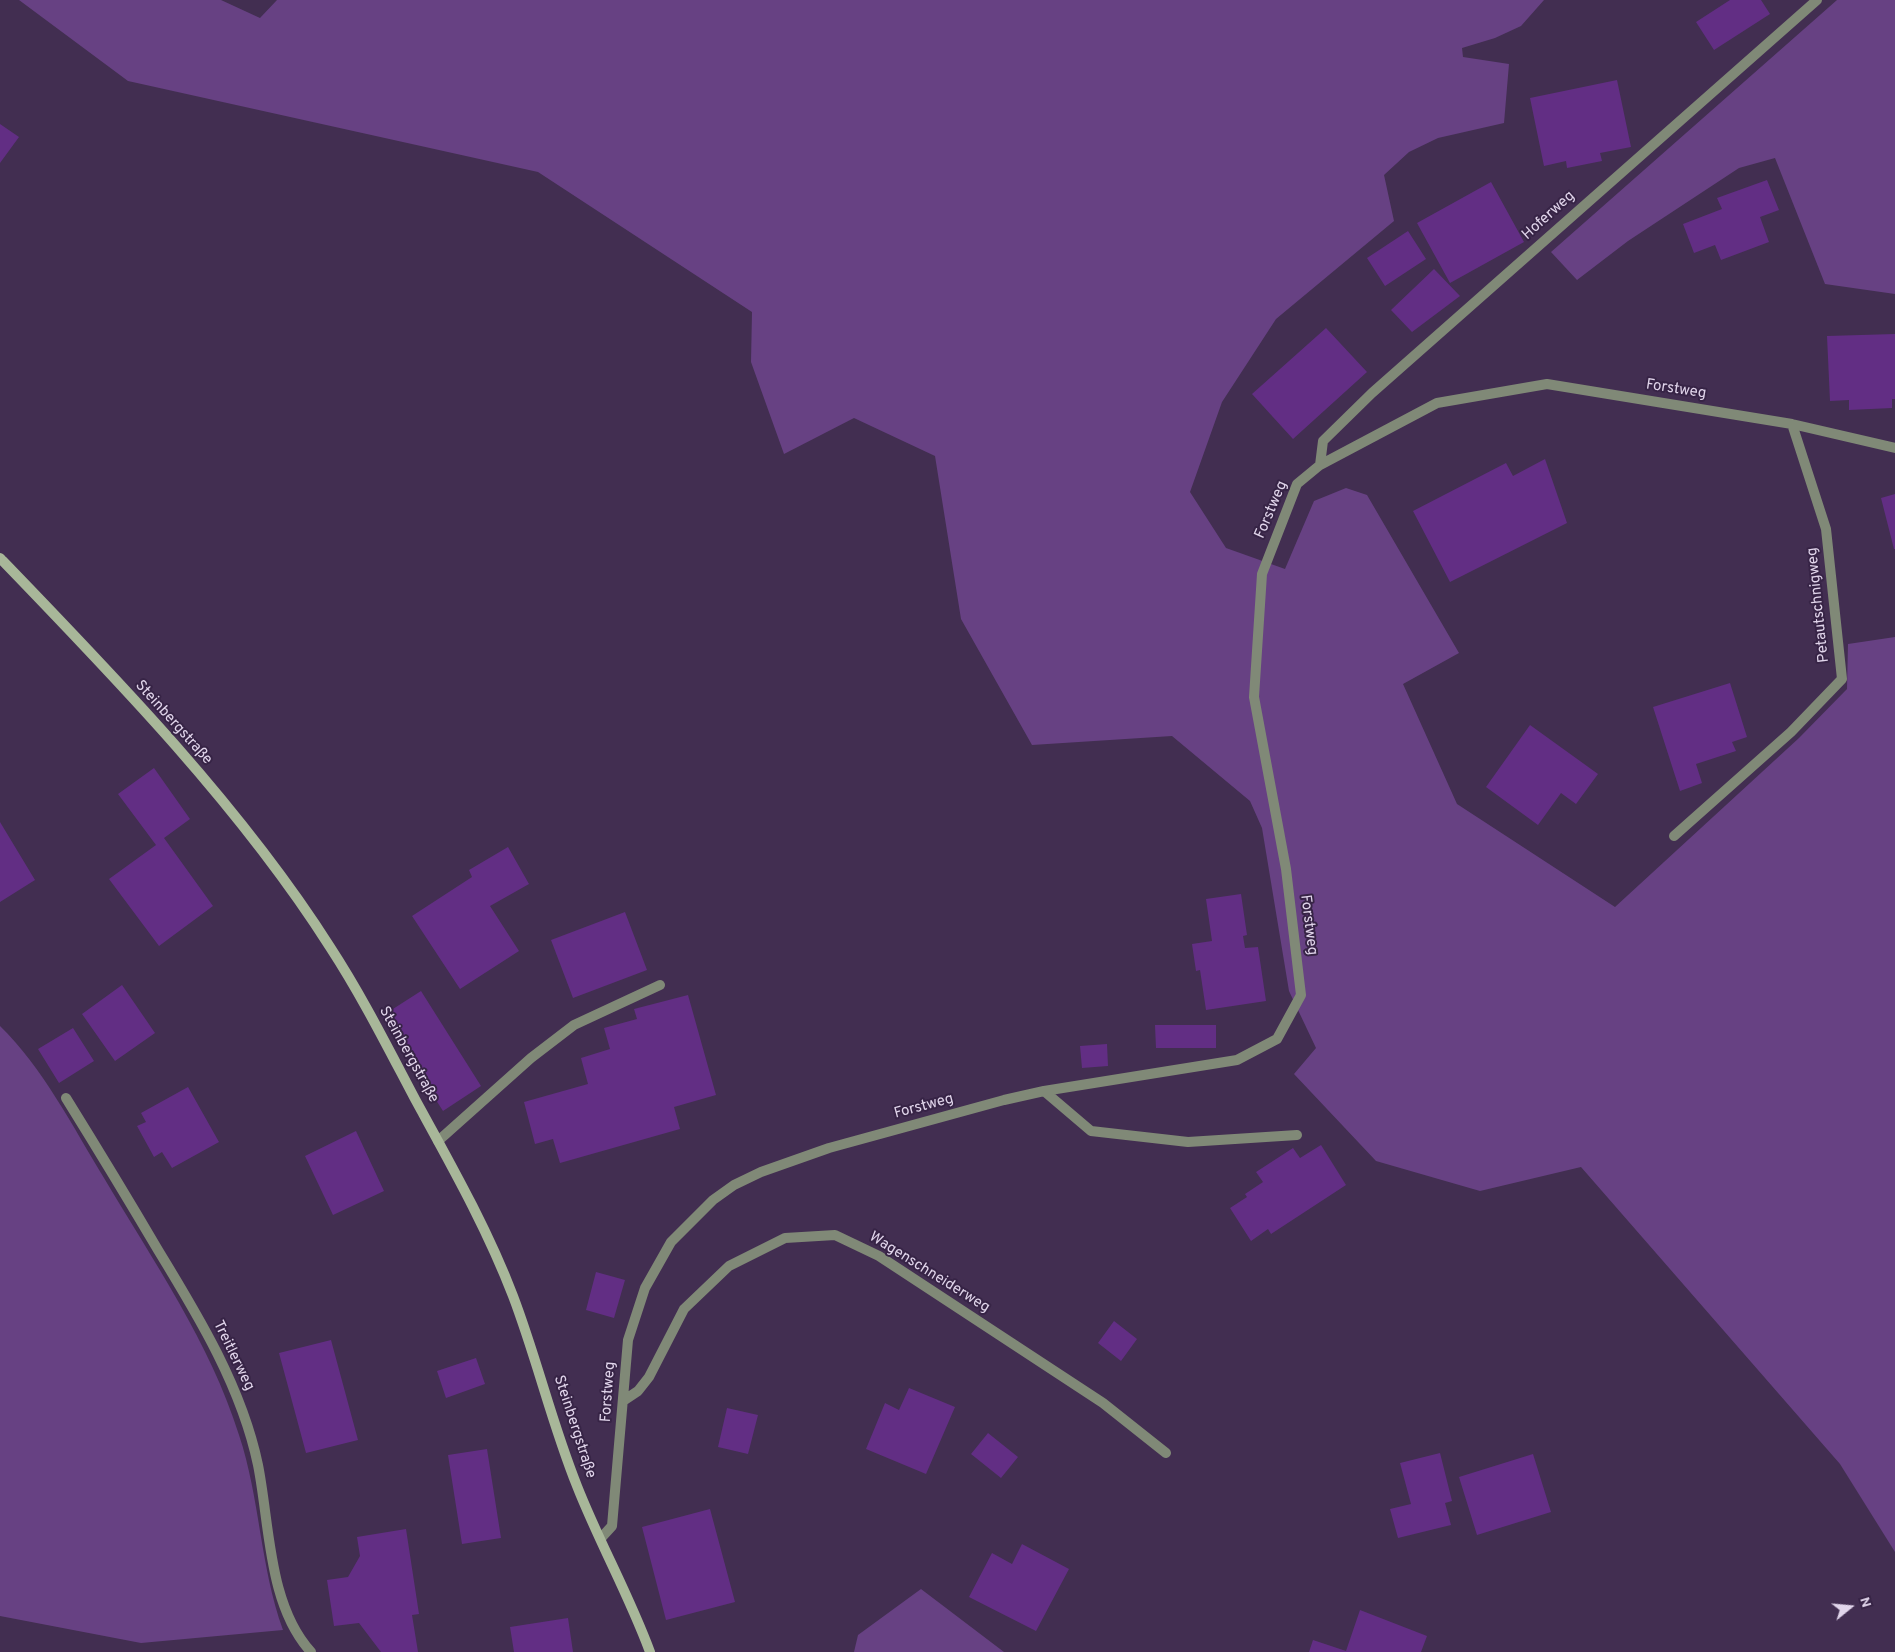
<!DOCTYPE html>
<meta charset="utf-8">
<style>
body{margin:0}
#map{position:relative;width:1895px;height:1652px;overflow:hidden;background:#422e51;font-family:Overpass,sans-serif}
canvas{display:block}
.north{position:absolute;left:1825px;top:1582px;width:50px;height:50px;-webkit-text-stroke:4px #372446;paint-order:stroke;rotate:73deg;font-size:14px;font-weight:700;line-height:20px;text-align:center;color:#e1d5eb}
.north::after{content:'';display:block;margin:auto;width:18px;height:22px;background:#e1d5eb;clip-path:polygon(50% 0,100% 100%,50% 72%,0 100%)}
</style>
<div id="map">
<canvas width="1895" height="1652"></canvas>
<div class="north">N</div>
</div>
<script>
const g = document.querySelector('canvas').getContext('2d');
g.lineJoin = 'round';
function fill(path, color) {
  g.fillStyle = color;
  g.fill(path, 'evenodd');
}
function trace(path, color, width, dash) {
  g.strokeStyle = color;
  g.lineWidth = width;
  g.lineCap = dash ? 'butt' : 'round';
  g.setLineDash(dash || []);
  g.stroke(path);
}
function label(font, color, halo, rows, align = 'center') {
  g.font = font + ' Overpass,sans-serif';
  g.lineWidth = 4;
  g.setLineDash([]);
  g.textBaseline = 'middle';
  g.strokeStyle = halo;
  g.fillStyle = color;
  for (const [text, x, y, turn = 0] of rows) {
    g.save();
    g.translate(x, y);
    g.rotate((+turn || 0) * Math.PI / 180);
    g.textAlign = isNaN(turn) ? turn : align;
    if (halo) g.strokeText(text, 0, 0);
    g.fillText(text, 0, 0);
    g.restore();
  }
}
fill(new Path2D(`
 M19 0H221L260 18 277 0H1544L1521 26 1495 38 1462 48 1463 57 1509 64 1504 123 1438 138 1409 152 1384 175 1394 221 1276 319 1222 402 1190 492 1226 548 1285 569 1314 501 1346 488 1367 495 1459 653 1403 684 1457 804 1615 907 1799 738 1847 689 1848 644 1895 637V1552L1840 1464 1581 1167 1480 1191 1376 1161 1294 1074 1316 1048 1289 991 1262 828 1250 801 1172 736 1032 745 961 619 935 456 854 418 784 454 751 362 752 312 538 172 128 81Z
 M1837 0H1895V294L1825 284 1775 158 1739 168 1628 241 1577 280 1551 252Z
 M0 1026C43 1068 73 1127 104 1178 153 1261 210 1342 239 1435 260 1498 260 1566 283 1630L141 1643 0 1616Z
 M921 1589 1004 1652H854L858 1635Z`), '#674183');
fill(new Path2D(`
 M1730 0H1761L1770 14 1714 50 1696 22Z
 M1617 80 1631 147 1600 153 1602 161 1567 168 1566 161 1544 166 1530 98Z
 M0 124 19 137 0 163Z
 M1767 180 1779 210 1760 217 1769 242 1721 260 1715 245 1694 253 1683 224 1722 209 1717 198Z
 M1491 182 1524 242 1450 283 1417 223Z
 M1408 231 1426 259 1385 286 1367 258Z
 M1434 269 1460 296 1412 332 1391 310Z
 M1326 328 1367 372 1293 439 1252 394Z
 M1895 334V399H1892V408L1849 410V400L1830 401 1827 336Z
 M1545 459 1567 523 1450 582 1413 511 1506 463 1513 476Z
 M1895 494V549H1894L1881 498Z
 M1730 683 1747 737 1732 742 1736 751 1696 764 1702 783 1680 791 1653 707Z
 M1530 725 1598 774 1576 804 1561 793 1538 825 1486 787Z
 M154 768 190 819 164 838 213 906 159 946 109 879 156 845 118 794Z
 M0 822 35 880 0 902Z
 M508 847 529 884 490 906 519 951 460 989 412 916 472 877 469 870Z
 M1241 894 1247 935 1243 936 1245 948 1258 947 1266 1001 1206 1010 1200 970 1196 971 1192 944 1212 941 1206 899Z
 M625 912 647 970 573 998 551 940Z
 M122 985 155 1033 115 1061 82 1014Z
 M421 991 481 1086 443 1111 382 1016Z
 M688 995 716 1095 674 1107 680 1129 560 1163 553 1139 535 1144 524 1102 588 1084 581 1058 610 1049 604 1028 637 1019 634 1009Z
 M1155 1025H1216V1048H1156Z
 M73 1028 94 1061 59 1083 38 1049Z
 M1107 1044 1108 1066 1082 1068 1080 1046Z
 M188 1087 219 1142 172 1168 162 1152 154 1157 137 1126 146 1122 141 1113Z
 M356 1131 384 1191 333 1215 305 1156Z
 M1321 1145 1346 1185 1271 1234 1268 1229 1251 1241 1230 1208 1247 1197 1245 1194 1263 1182 1256 1172 1293 1148 1300 1158Z
 M596 1272 625 1280 614 1318 586 1310Z
 M1114 1321 1137 1339 1121 1361 1098 1343Z
 M331 1340 358 1440 306 1453 279 1353Z
 M476 1358 485 1384 446 1398 437 1371Z
 M909 1388 955 1407 926 1474 866 1449 885 1403 899 1410Z
 M727 1408 758 1415 748 1454 718 1447Z
 M988 1433 1018 1457 1001 1478 971 1454Z
 M487 1449 501 1538 462 1544 448 1455Z
 M1440 1453 1452 1501 1445 1503 1451 1525 1398 1538 1390 1509 1411 1504 1400 1463Z
 M1533 1454 1551 1512 1477 1535 1459 1477Z
 M710 1509 735 1602 666 1620 642 1527Z
 M406 1529 419 1614 412 1615 418 1652H381L359 1623 334 1626 327 1580 348 1577 360 1556 357 1537Z
 M1022 1544 1069 1569 1036 1631 969 1597 992 1553 1012 1564Z
 M1360 1610 1427 1636 1421 1652H1309L1313 1640 1346 1651Z
 M568 1618 573 1652H514L510 1627Z`), '#622e84');
trace(new Path2D(`
 M66 1098C97 1148 128 1199 158 1250 199 1317 242 1388 258 1465 270 1525 268 1605 311 1652
 M438 1141 531 1058 574 1025 660 985`), '#808977', 10);
trace(new Path2D(`
 M1320 465 1323 441 1372 393 1817 0
 M1674 836 1791 732 1842 679 1826 529 1792 424
 M1044 1091 1091 1131 1188 1142 1297 1135
 M623 1401 638 1391 649 1377 684 1309 729 1266 785 1238 835 1235 879 1256 1103 1403 1166 1453
 M601 1538 612 1526 628 1340 645 1288 671 1242 713 1200 734 1185 761 1172 829 1148 1004 1100 1044 1091 1237 1060 1277 1039 1301 995 1286 869 1254 697 1262 574 1297 484 1320 465 1437 403 1547 384 1792 424 1895 448`), '#808977', 10);
trace(new Path2D(`
 M0 558C115 677 241 807 330 947 362 996 388 1048 415 1099 450 1163 487 1228 513 1296 537 1359 552 1424 577 1486 599 1542 629 1595 650 1652`), '#a8b799', 10);
label('15px', '#e1d5eb', '#372446', [
 ["Hoferweg",1549,216,-42],
 ["Forstweg",1676,390,9],
 ["Forstweg",1272,510,-67],
 ["Petautschnigweg",1819,605,-96],
 ["Steinbergstraße",173,723,48],
 ["Forstweg",1308,925,83],
 ["Steinbergstraße",408,1055,61],
 ["Forstweg",924,1107,-15],
 ["Wagenschneiderweg",929,1273,32],
 ["Treitlerweg",233,1356,64],
 ["Forstweg",609,1392,-86],
 ["Steinbergstraße",574,1427,72]
]);
</script>
